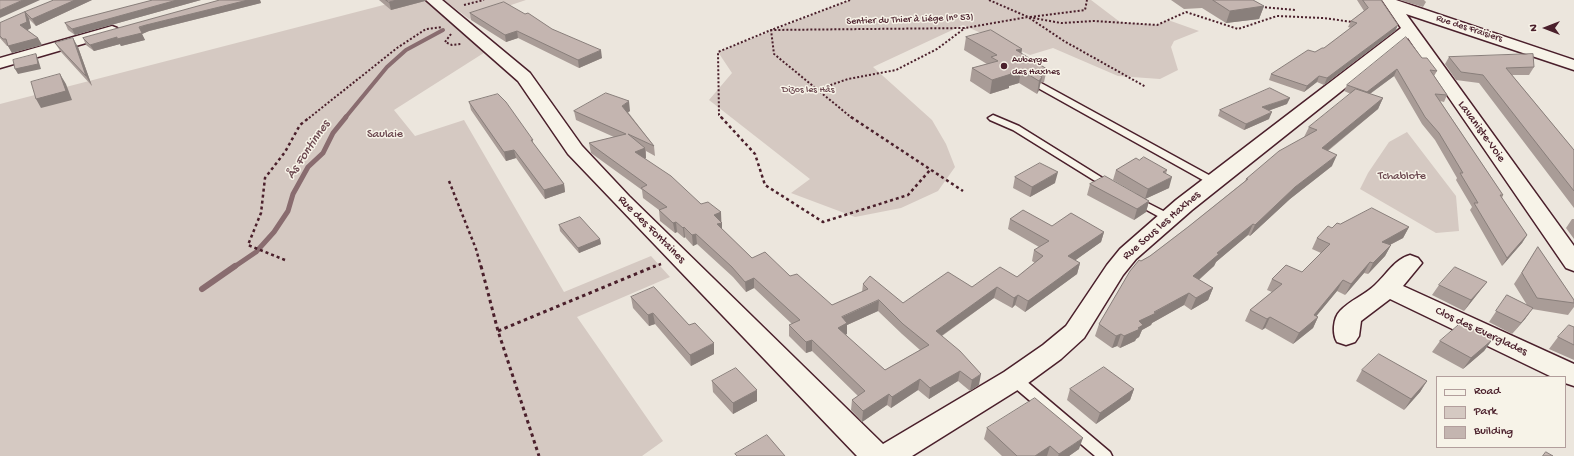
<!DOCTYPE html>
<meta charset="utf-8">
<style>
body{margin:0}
#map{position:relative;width:1574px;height:456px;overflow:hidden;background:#ece6dd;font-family:"Gochi Hand",sans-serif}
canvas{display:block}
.legend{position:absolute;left:1436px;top:376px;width:130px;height:72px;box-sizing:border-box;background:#f7f3e8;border:1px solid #b29e9c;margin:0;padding:5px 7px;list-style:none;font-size:12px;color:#4a1f2b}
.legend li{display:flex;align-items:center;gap:8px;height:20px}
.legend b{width:20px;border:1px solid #b29e9c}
.north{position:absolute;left:1526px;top:8px;width:40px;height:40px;-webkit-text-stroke:3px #f7f3e8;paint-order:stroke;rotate:270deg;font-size:11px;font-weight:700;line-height:16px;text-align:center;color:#4a1f2b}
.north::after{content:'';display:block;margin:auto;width:14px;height:18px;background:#4a1f2b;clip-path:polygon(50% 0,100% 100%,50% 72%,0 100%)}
</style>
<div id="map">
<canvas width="1574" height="456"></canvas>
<ul class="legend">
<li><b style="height:5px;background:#f7f3e8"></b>Road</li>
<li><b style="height:11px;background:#d5c9c2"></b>Park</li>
<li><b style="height:11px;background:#c4b5b0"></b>Building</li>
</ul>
<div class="north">N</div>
</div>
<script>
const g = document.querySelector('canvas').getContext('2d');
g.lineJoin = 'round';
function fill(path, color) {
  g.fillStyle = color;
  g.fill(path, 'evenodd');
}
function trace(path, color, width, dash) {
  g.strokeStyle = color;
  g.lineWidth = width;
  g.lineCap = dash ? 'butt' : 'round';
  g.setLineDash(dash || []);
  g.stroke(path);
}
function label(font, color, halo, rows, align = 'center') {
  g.font = font + ' "Gochi Hand",sans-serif';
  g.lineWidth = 3;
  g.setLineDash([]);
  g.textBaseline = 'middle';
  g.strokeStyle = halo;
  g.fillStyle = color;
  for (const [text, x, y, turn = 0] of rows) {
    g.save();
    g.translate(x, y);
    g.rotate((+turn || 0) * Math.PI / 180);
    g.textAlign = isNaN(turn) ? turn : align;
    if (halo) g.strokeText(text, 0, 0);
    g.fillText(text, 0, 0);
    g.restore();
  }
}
fill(new Path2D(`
 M403 0H425L490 49 394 110 415 136 464 120 564 292 651 256 670 277 577 317 663 441 642 456H0V104Z
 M444 0H526L469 19Z
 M850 0H1091L1120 22 1157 25 1168 20 1199 31 1174 41 1171 47 1178 70 1160 79 1118 76 1053 48 1030 55 963 25 873 67 932 120 946 144 955 167 938 191 901 208 855 217 791 193 810 179 709 100 732 73 718 52Z
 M1407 132 1456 196 1459 231 1436 233 1360 189 1368 173 1389 142Z`), '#d5c9c2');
trace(new Path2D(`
 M345 118 387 67 406 50 443 30`), '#896c6f', 4);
trace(new Path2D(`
 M234 267 256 252 274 232 288 211 293 194 308 167 323 153 333 133 346 117`), '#896c6f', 5);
trace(new Path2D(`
 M202 289 235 266`), '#896c6f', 6);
const lane = new Path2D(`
 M1041 83 1218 180 1219 182 1214 185 1210 184 1038 88V84Z
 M993 115 1019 126 1117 187 1112 190 1108 189 1013 130 990 120 988 118Z
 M1136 197 1173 216 1174 218 1169 221 1165 220 1132 202 1131 200 1132 198Z
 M1014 374 1019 375 1110 452 1112 456H1095L1009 383 1007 379 1009 375Z`);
const street = new Path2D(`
 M426 0H442L530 73 582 146 629 196 883 444 1004 372 1043 345 1066 326 1107 265 1120 249 1176 200 1401 28 1382 0H1396L1574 60V70L1406 14 1574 246V271L1566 268 1408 38 1192 210 1136 259 1123 275 1084 338 1061 359 1024 386 912 456H857L568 154 518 81Z
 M112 26 117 28 120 31 117 34 0 68V58Z
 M1410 255 1418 258 1422 263 1403 286 1574 364V386L1565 383V377H1552L1390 299 1361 321 1359 336 1355 342 1346 345 1337 342C1332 334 1333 318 1340 311 1350 300 1365 295 1375 285 1386 275 1395 259 1410 255Z`);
trace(lane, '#4a1f2b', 3);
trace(street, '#4a1f2b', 3);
trace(new Path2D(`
 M850 0 771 30 774 54 852 118
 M989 0 1028 17 1064 41 1146 87
 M464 5 484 0
 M1261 7 1296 10
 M1030 17 1085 10 1087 0
 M451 34 445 42 452 45 461 44
 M819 89 848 79 896 70 937 49 965 28
 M309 118 397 48 426 29 442 27
 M722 118 719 115 718 52 771 30 965 28 1028 17 1061 23 1094 21 1157 25 1186 12 1238 29 1277 16 1323 18 1353 22`), '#4a1f2b', 2, [2, 2]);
trace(new Path2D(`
 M721 117 755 154 765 185 823 222 908 195 930 170
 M851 117 963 191
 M449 181 476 249 481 267
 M285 260 248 245 261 213 265 178 285 152 300 125 310 117
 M653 267 661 264`), '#4a1f2b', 2.5, [3, 3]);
trace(new Path2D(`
 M481 266 498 331 539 456
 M498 331 655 266`), '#4a1f2b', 3, [3.5, 3.5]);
fill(lane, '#f7f3e8');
fill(street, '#f7f3e8');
fill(new Path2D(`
 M54 0H92L36 26 29 19 25 12Z
 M153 0H201L75 35 68 30 65 23Z
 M220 0H260L261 3 149 31 142 34 145 40 121 46 120 44 94 51 86 45 83 38Z
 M379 0H426L425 1 391 10Z
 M1171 0H1253L1264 6 1259 19 1226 23 1202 8 1184 9Z
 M1357 0H1381L1398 25 1395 31 1324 85 1317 82 1304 92 1269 80 1271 74 1324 48 1351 28 1348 27 1351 21 1364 11Z
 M1399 0H1424L1426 2 1423 7Z
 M25 12 29 19 31 28 27 30 38 38 42 45 12 53 8 46H7L0 38V23Z
 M470 13 552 29 602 58 579 68 518 38 506 42 471 20Z
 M966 37 1022 49 1021 54 1047 69 1044 82 1040 83 1039 90 1037 94 1019 83 1009 86V88L990 94 970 81 972 68 987 64 964 50Z
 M55 43 78 47 92 86 61 52Z
 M1449 57 1534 67 1529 75H1512L1574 150V208L1479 83 1456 80 1445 64Z
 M1422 58 1437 71 1434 76 1447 95 1444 102 1440 101 1503 195 1502 198 1527 235 1522 243 1502 266 1470 210 1472 207 1456 180 1457 178 1435 140 1422 124 1394 76 1370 94 1383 98 1378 109 1328 151 1332 166 1290 199 1250 236 1248 235 1216 262 1214 266 1199 280 1213 288 1208 300 1191 310 1184 305 1152 323 1151 325 1142 330 1139 337 1136 339 1135 341 1120 348 1117 346 1112 348 1095 336 1099 324 1141 261 1150 256 1188 227 1245 181 1246 179 1304 137 1309 127 1351 94 1344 91 1347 85Z
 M469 102 533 140V143L564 184 565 192 545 199 516 158 506 161 471 110Z
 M1287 104 1268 111 1269 119 1244 130 1218 116 1220 110Z
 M574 111H630L628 112 654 146 655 156 646 151V158L645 159 701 204 721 212 722 229 752 258 790 276 832 305 862 292 863 284 903 303 972 287 1017 277 1035 263 1032 261 1034 250 1039 247 1008 229 1010 219 1052 226 1104 232 1101 242 1075 260 1080 263 1077 274 1025 312 1015 305 1012 308 994 298 942 336 979 385 970 391 958 381 929 399 918 390 891 408 887 405 862 422 851 410 852 400 858 396 812 351 806 353 789 336V325L792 324 754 288 746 292 733 277 697 244 693 246 685 237 684 238 677 232 675 233 660 221 659 210 643 198 642 190 591 153 589 143 614 137 576 120ZM878 311 902 334 920 350 885 370 845 335 847 334V325Z
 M1139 160 1167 170 1166 174 1169 188 1145 199 1149 201 1146 212 1134 220 1087 195 1090 184 1137 194 1113 180 1116 170Z
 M1015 177 1055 183 1030 197 1013 188Z
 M1572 219H1574V239L1566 228Z
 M1340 224 1409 227 1403 238 1390 245H1391L1385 256 1368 274 1364 273 1345 295 1337 291 1316 316 1318 317 1313 328 1293 344 1265 328 1262 330 1245 321 1250 310 1272 292 1267 290 1272 279 1302 272 1321 253 1312 249 1317 238 1332 228Z
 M559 225 600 239 601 244 579 253 560 231Z
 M1538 247 1574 300V307L1568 315 1532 309 1525 319 1512 334 1489 322 1507 295 1527 305 1514 284Z
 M1487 282 1479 292 1464 311 1432 295 1439 285Z
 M631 297 689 325 714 354 691 366 655 324 649 326 633 308Z
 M1574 327V360L1549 349 1558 337Z
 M1492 340 1484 351 1463 369 1432 352 1440 341Z
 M1362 370 1427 381 1420 392 1404 410 1356 381Z
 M712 381 757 401 733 414 713 392Z
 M1070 389H1134L1130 400 1096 424 1067 400Z
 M987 428 1079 449 1069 456H1002L984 439Z`), '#a99c97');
fill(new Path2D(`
 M23 0H40L0 18V10Z
 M75 0H92L36 26 32 19Z
 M177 0H201L75 35 72 29Z
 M248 0H260L261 3 149 31 142 34 145 40 121 46 120 44 94 51 90 45 117 37 146 25Z
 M397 0H426L425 1 391 10 389 2Z
 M1264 6 1259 19 1226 23 1230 11Z
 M25 12 29 19 31 28 24 32 20 25Z
 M1398 25 1395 31 1324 85 1327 78Z
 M517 31 518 38 506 42 505 35Z
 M38 38 42 45 12 53 8 46Z
 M73 38 78 47 92 86 86 76Z
 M1022 49 1020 61 1016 50Z
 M601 50 602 58 579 68 578 60Z
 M36 54 38 59 41 69 18 74 15 69Z
 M1397 69 1394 76 1364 98 1367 92Z
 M1021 70 1019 83 1009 86V88L990 94 992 80 1010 73Z
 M60 74 66 84 72 100 41 108 36 99Z
 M1319 76 1317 82 1304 92 1307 86Z
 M1042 77 1039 90 1037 94 1039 81Z
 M1290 98 1287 104 1259 114 1262 107Z
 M1383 98 1378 109 1317 159 1322 148Z
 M629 101 630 111 624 115 622 106Z
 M1272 112 1269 119 1244 130 1246 124Z
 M645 148 646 158 636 162 635 152Z
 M514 150 516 158 506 161 504 152Z
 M1337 155 1332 166 1290 199 1250 236 1255 225 1295 187Z
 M1058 172 1055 183 1030 197 1032 187Z
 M1172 177 1169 188 1145 199 1148 189Z
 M564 184 565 192 545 199 544 190Z
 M1149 201 1146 212 1134 220 1137 209Z
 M721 212V222L714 215Z
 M676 222 677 232 675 233 673 223Z
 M722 223V233L717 224Z
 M1253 224 1248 235 1216 262 1214 266 1189 288 1193 276 1217 253Z
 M684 227 685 237 684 238 683 228Z
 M1409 227 1403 238 1376 252 1382 242Z
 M1104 232 1101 242 1066 267 1068 256Z
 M696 234 697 244 693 246 692 235Z
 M1527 235 1522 243 1502 266 1507 258Z
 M600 239 601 244 579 253 578 248Z
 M1391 245 1385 256 1368 274 1373 263Z
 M1370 262 1364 273 1345 295 1351 284Z
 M1080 263 1077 274 1025 312 1028 301Z
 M754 278V288L746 292 745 282Z
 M1343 280 1337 291 1309 325 1318 317 1313 328 1293 344 1299 333Z
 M1487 282 1479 292 1464 311 1471 300Z
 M997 287 994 298 934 341 936 331Z
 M1213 288 1208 300 1191 310 1196 298Z
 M1189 293 1184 305 1152 323 1151 325 1142 330 1139 337 1136 339 1135 341 1120 348 1124 336 1139 321Z
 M1018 295 1015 305 1012 308 1014 298Z
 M879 300 878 311 847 325V334L837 339 838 328 842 317Z
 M1533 308 1525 319 1512 334 1521 323Z
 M653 313 655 324 649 326 648 315Z
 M1270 317 1265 328 1262 330 1267 319Z
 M1121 334 1117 346 1112 348 1116 336Z
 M812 340V351L806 353V342Z
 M1492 340 1484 351 1463 369 1471 358Z
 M714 343V354L691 366 690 355Z
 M960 371 958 381 929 399 930 388Z
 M981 374 979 385 970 391 972 380Z
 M920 379 918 390 891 408 892 397Z
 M1427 381 1420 392 1404 410 1411 399Z
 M1134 389 1130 400 1096 424 1100 413Z
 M757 390V401L733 414V403Z
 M889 394 887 405 862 422 863 411Z
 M1083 438 1079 449 1069 456H1058L1059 454Z
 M1050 446 1047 456H1035Z`), '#897f7b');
const building = new Path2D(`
 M0 0H23L0 10Z
 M54 0H75L32 19 25 12Z
 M153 0H177L72 29 65 23Z
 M220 0H248L146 25 139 27 142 33 117 39V37L90 45 83 38Z
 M386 0H397L389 2Z
 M1213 0H1253L1264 6 1230 11Z
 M1363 0H1381L1398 25 1327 78 1319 76 1307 86 1271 74 1308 50 1315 52 1322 48H1324L1357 23 1351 21 1368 8Z
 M504 2 525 14 528 13 552 29 601 50 578 60 517 31 505 35 470 13Z
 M25 12 27 22 20 25 38 38 8 46 6 39H3L0 36V23Z
 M991 30 1022 49 1016 50 1047 69 1039 70V75L1042 77 1039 81 1021 70 1010 73 1011 74 992 80 972 68 998 61 991 57 997 55 966 37Z
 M1406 37 1422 58H1427L1437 71 1430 70 1447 95 1435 94 1503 195H1500L1527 235 1507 258 1474 203H1478L1460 173H1463L1439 133 1425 117 1397 69 1367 92 1347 85Z
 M73 38 86 76 55 43Z
 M36 54 38 64 15 69 13 60Z
 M1533 54 1534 67 1506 68 1574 150V191L1483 75 1461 72 1449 57Z
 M60 74 66 91 36 99 31 82Z
 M1270 88 1290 98 1262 107 1272 112 1246 124 1220 110Z
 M1356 89 1383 98 1322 148 1337 155 1295 187 1255 225 1253 224 1217 253 1219 254 1193 276 1213 288 1196 298 1189 293 1154 312 1156 313 1139 321 1143 325 1138 328 1140 329 1124 336 1121 334 1116 336 1099 324 1130 271 1139 260 1141 261 1150 256 1188 227 1248 179H1246L1279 151 1317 130 1309 127Z
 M606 93 629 101 622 106 654 146 628 134 645 148 635 152 671 176 701 204 708 202 721 212 714 215 722 223 717 224 752 258 765 252 790 276 797 274 832 305 868 289 863 284 870 276 903 303 948 272 972 287 1000 267 1017 277 1043 256 1034 250 1049 241 1010 219 1023 210 1052 226 1071 213 1104 232 1068 256 1080 263 1028 301 1018 295 1014 298 997 287 936 331 960 351 981 374 972 380 960 371 930 388 920 379 892 397 889 394 863 411 852 400 865 391 812 340 806 342 789 325 800 320 754 278 745 282 732 267 696 234 692 235 684 227 683 228 676 222 673 223 659 210 667 207 641 188 647 185 589 143 626 134 574 111ZM879 300 903 324 929 345 885 370 838 328 847 323 842 317Z
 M498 94 506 102 533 140H531L564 184 544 190 514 150 504 152 469 102Z
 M1144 157 1167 170 1163 172 1172 177 1148 189 1116 170 1136 158 1139 160Z
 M1040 163 1058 172 1032 187 1015 177Z
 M1105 176 1149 201 1137 209 1090 184Z
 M1372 208 1409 227 1382 242 1391 245 1373 263 1370 262 1351 284 1343 280 1314 315 1318 317 1299 333 1270 317 1267 319 1250 310 1282 284 1272 279 1286 265 1302 272 1330 244 1317 238 1328 226 1332 228 1337 223 1340 224Z
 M580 217 600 239 578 248 559 225Z
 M1538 247 1574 300V303L1537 298 1522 273Z
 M1455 267 1487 282 1471 300 1439 285Z
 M654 287 689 325 695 323 714 343 690 355 653 313 648 315 631 297Z
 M1507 295 1533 308 1521 323 1496 311Z
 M1461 323 1492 340 1471 358 1440 341Z
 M1569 325 1574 327V345L1558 337Z
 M1379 354 1427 381 1411 399 1362 370Z
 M1104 367 1134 389 1100 413 1070 389Z
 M736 368 757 390 733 403 712 381Z
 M1035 398 1083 438 1059 454 1050 446 1035 456H1017L987 428Z
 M767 435 785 456H737L735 454Z
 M1546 452 1553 456H1543Z`);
fill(building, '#c4b5b0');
trace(building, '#897f7b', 1);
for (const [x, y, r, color] of [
 [1004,66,4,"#4a1f2b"]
]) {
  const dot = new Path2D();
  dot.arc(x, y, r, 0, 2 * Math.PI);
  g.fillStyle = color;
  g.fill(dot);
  trace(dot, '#f7f3e8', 1.5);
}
label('10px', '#4a1f2b', '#f7f3e8', [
 ["Sentier du Thier à Liége (n° 53)",910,20,-2],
 ["Rue des Fraisiers",1469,29,18]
]);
label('10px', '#4a1f2b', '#f7f3e8', [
 ["Auberge",1012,60],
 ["des Haxhes",1012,72]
], 'left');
label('10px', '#6d4a51', '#f7f3e8', [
 ["Dizos les Hås",808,90]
]);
label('12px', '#4a1f2b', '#f7f3e8', [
 ["Lavaniste-Voie",1481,132,54],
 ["Rue Sous les Haxhes",1162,226,-41],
 ["Rue des Fontaines",651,230,45],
 ["Clos des Everglades",1481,332,25]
]);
label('12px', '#6d4a51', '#f7f3e8', [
 ["Saulaie",385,135],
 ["Tchablote",1402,177]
]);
label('italic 13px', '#6f4c53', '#f7f3e8', [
 ["Ås Fontinnes",309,150,-56]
]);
</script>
